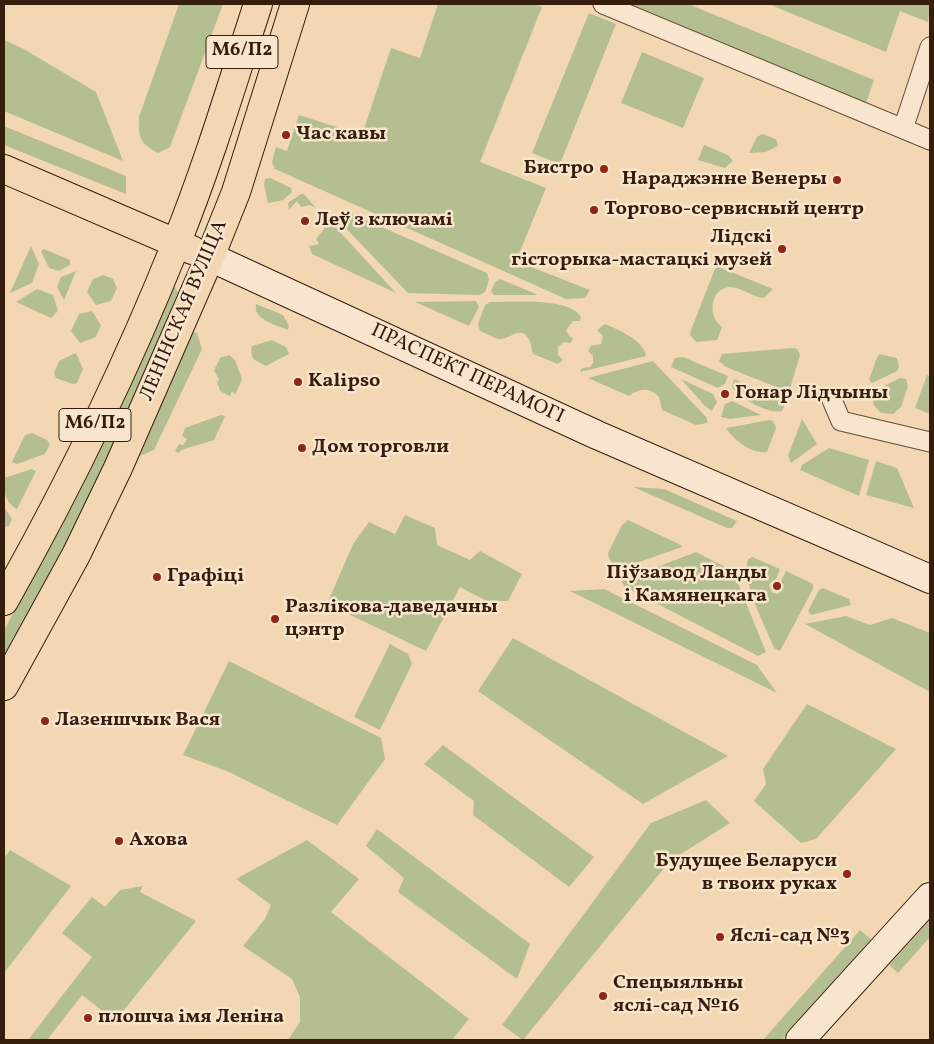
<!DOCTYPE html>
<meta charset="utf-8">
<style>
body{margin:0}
#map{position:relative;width:934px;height:1044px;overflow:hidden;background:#f2d7b2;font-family:Vollkorn,serif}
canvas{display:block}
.frame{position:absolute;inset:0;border:5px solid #361d0c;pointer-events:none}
</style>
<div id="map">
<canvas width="934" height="1044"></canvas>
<div class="frame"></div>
</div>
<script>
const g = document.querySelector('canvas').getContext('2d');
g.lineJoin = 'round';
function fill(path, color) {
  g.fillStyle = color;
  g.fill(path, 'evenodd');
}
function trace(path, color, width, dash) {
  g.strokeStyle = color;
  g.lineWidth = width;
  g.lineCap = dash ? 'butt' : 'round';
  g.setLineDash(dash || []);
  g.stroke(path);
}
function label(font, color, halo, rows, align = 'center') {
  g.font = font + ' Vollkorn,serif';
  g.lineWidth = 5;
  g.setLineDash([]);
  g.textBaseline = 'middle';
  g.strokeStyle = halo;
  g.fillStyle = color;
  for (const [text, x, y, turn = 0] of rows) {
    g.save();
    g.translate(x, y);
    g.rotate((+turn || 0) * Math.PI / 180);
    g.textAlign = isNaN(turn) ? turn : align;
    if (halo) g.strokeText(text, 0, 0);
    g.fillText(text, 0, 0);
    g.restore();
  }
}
fill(new Path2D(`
 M179 4H223L170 147 158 153C140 143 138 138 139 117Z
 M438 4H534L542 7 480 162 546 188 516 261 590 290 585 298 566 299 275 169 272 162 276 147 287 151 299 115 362 135 391 48 420 58Z
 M618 4H688L874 80 864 109Z
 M768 4H930L928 22 900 11 886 52Z
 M589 13 616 24 560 164 532 153Z
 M4 40 22 48 96 92 123 161 4 111Z
 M642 52 704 78 683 128 621 103Z
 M4 126 126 176V194L4 145Z
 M762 134 776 139 778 146 766 152 749 153 757 137Z
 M704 145 728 155 733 161 725 168 698 160Z
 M270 178 291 188 292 192 283 200 268 203 264 184 265 179Z
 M301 194H304L316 208 310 205 301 207 297 201 289 210 288 203Z
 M345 211 487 273 489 280 485 292 479 295 408 293 336 218 338 214Z
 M328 219 396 293 312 254 309 246 319 244 316 239 324 229 325 220Z
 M31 246 39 264 32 283 10 293Z
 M44 249 70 260V265L59 271 49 268 41 251Z
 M716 266 773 289 764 298C752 298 741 286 729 287 709 289 708 318 722 327L717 340 696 342 690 335 691 330Z
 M76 271 64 300 57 287 61 277Z
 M103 275 113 279 117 288 111 301 96 305 87 292 93 279Z
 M500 279 536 294 537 295H494L491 291 495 282Z
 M174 286 178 292 100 478 60 558 4 661V630L89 473 172 287Z
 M37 289 53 295 58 311 51 318 16 302Z
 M476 301 479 307 469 326 415 302Z
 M490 302C512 302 570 297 581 317L580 321H573L566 330 569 336 573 338 571 343 564 342 558 347V355L563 360 558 364 533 354C531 350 532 346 530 342 522 322 509 341 499 339 493 338 486 333 480 331L478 324 485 305Z
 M256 304 283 315 289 326 288 330C276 325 253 320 256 304Z
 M92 311 101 325 96 337 80 343 71 331 79 314Z
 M605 324C617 329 645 341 646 356L580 372 582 368 590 367 593 363V356L588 351 591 346 601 344 603 336 597 330Z
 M192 331 197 333 202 349 154 450 140 456Z
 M272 340 286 347 289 354 266 366 253 359 251 350 252 346Z
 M793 348 797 349 800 355 789 392 726 367 719 361 722 354Z
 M76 353 83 369 77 383 73 384 56 378 54 373 59 361Z
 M880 354 897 358 899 367 897 371 872 383 869 380 877 357Z
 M229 355 235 360 242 379 235 395 232 391 230 396 220 391 217 382 219 380 214 370 220 358Z
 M683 357 728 376 725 384 718 388 671 367 675 358Z
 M653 361 707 418V423L696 425 662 410 659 397C650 387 639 388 629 396L588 378Z
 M927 375 930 376V414L915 408Z
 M900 378 906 379 908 386 901 407 893 414 881 413 873 404 876 390Z
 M681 379 713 394 717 402 712 411 705 406Z
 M734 379 782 400 785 404 782 411C769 415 738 397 732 387Z
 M732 401 761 415 730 419 721 417 725 404Z
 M221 415 225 416 214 440 181 450 179 453 175 451 179 444 183 445 187 439 182 436 185 428Z
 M802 419 817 444 791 463 788 456Z
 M769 420 773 421 776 428 767 452C751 454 735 441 726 428Z
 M32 433 47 440 50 444 45 454 17 464 12 462 25 435Z
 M829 448 869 460 859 496 800 470 802 465Z
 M876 461 897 468 914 508 866 495Z
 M32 469 36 471 17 509C5 503 4 491 4 478Z
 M633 487 664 489 737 521 732 528H727Z
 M4 507 12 519 9 526 4 527Z
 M405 515 435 528 437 545 470 560 480 551 522 574 508 601H487L460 587 426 651 327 604 353 544 369 522 395 534Z
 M628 520 681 545 682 547 625 567C616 569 609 562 608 553L622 525Z
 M696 552 733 571 766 652 758 656 625 587 621 581Z
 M752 557 780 569 776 579 771 582 769 586 772 592 777 594 782 591 784 586 781 581 786 571 813 584V589L780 651 774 648C765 625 741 582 748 559Z
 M823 588 849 599 851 605 811 615 808 611 819 590Z
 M604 589 757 665 777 693 570 591Z
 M846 616 870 625 892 618 930 633V692L805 624Z
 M513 638 728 756 643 804 478 691Z
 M390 644 408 654 412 664 380 730 354 717Z
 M229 661 381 738 385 759 337 825 229 772 183 755Z
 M807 704 896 749 816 839 801 843 754 801 766 784 763 769Z
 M443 745 594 857 569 887 473 815 474 801 424 764Z
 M706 800 730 823 670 861 523 1040 502 1025 651 823Z
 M377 829 530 944 517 979 398 892 404 878 366 846Z
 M307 840 359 879 331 912 469 1019 452 1040H288L300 1022V997L292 979 243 946 265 919 271 905 236 879Z
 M10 850 71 886 4 973V858Z
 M143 886 140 892 196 921 115 1021 82 995 47 1040H28L92 957 62 933 92 897 105 907 120 890Z
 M930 920V937L898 973 889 965Z
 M860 930 872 940 782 1040H763Z`), '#b4bf91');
const minor = new Path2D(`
 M603 4 930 140
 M903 129 930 47
 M832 400 841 421 930 442`);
const secondary = new Path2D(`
 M210 257 597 435 930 579
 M800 1040 930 897`);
const primary = new Path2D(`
 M4 169 192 250
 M4 601C69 486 127 366 176 244 208 165 232 84 258 4
 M4 686 76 555 118 468 210 257 236 192 295 4`);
trace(minor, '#654c36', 21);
trace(secondary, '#361d0c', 30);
trace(primary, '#361d0c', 30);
trace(minor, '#f7e5cd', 19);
trace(secondary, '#f7e5cd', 28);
trace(primary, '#f2d7b2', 28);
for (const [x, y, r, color] of [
 [286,135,5,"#8f2418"],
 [604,169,5,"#8f2418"],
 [837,180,5,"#8f2418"],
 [594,210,5,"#8f2418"],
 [305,221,5,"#8f2418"],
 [782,249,5,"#8f2418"],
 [298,382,5,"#8f2418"],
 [725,394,5,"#8f2418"],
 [302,448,5,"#8f2418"],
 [157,577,5,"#8f2418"],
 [777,586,5,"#8f2418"],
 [275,619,5,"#8f2418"],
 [45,721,5,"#8f2418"],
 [119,841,5,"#8f2418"],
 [847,874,5,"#8f2418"],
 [720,937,5,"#8f2418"],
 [603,996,5,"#8f2418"],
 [88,1018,5,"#8f2418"]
]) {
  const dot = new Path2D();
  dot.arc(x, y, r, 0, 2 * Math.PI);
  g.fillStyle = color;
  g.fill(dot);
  trace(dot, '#f7e5cd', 2);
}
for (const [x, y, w] of [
 [242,52,72],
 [95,425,72]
]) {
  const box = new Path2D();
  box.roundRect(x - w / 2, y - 16.5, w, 33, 4);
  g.fillStyle = '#f7e5cd';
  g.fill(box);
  trace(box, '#361d0c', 1);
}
label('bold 19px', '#361d0c', null, [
 ["М6/П2",242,52],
 ["М6/П2",95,425]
]);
label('bold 20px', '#361d0c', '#f7e5cd', [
 ["Час кавы",296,135],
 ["Бистро",594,169,"right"],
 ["Нараджэнне Венеры",827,180,"right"],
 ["Торгово-сервисный центр",604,210],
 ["Леў з ключамі",315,221],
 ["Лідскі",772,238,"right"],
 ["гісторыка-мастацкі музей",772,261,"right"],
 ["Kalipso",308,382],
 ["Гонар Лідчыны",735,394],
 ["Дом торговли",312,448],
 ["Піўзавод Ланды",767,574,"right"],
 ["і Камянецкага",767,597,"right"],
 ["Графіці",167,577],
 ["Разлікова-даведачны",285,608],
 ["цэнтр",285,631],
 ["Лазеншчык Вася",55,721],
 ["Ахова",129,841],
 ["Будущее Беларуси",837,862,"right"],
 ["в твоих руках",837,885,"right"],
 ["Яслі-сад №3",730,937],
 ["Спецыяльны",613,984],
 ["яслі-сад №16",613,1007],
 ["плошча імя Леніна",98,1018]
], 'left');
label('20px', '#361d0c', '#f7e5cd', [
 ["ЛЕНІНСКАЯ ВУЛІЦА",185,311,-67],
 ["ПРАСПЕКТ ПЕРАМОГІ",467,375,25]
]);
</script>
